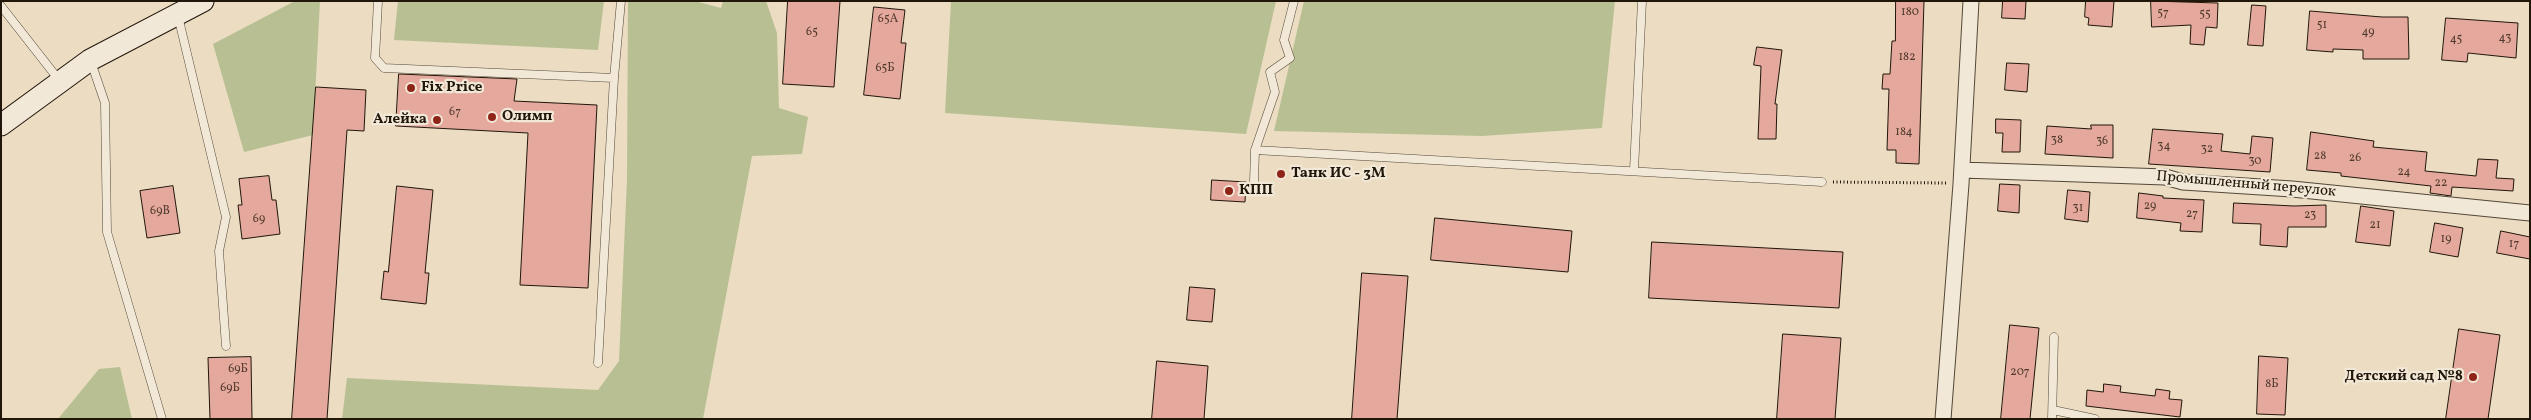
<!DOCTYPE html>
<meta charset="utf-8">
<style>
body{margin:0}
#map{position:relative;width:2531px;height:420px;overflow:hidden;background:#ebdcc2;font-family:Vollkorn,serif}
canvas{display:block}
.frame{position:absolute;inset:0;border:2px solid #20160a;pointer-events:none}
</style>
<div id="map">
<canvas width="2531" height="420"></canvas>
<div class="frame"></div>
</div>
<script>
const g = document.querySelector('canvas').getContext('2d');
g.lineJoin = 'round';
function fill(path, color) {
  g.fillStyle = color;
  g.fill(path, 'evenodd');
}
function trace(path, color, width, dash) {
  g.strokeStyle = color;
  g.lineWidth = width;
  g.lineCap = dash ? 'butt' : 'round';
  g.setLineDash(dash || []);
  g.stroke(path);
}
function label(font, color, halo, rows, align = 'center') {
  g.font = font + ' Vollkorn,serif';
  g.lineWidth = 4.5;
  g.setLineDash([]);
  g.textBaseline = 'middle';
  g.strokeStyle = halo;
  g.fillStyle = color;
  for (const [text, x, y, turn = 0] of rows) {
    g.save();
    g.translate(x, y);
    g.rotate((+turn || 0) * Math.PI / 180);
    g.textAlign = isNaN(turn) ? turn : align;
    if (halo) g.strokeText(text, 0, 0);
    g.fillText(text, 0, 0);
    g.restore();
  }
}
fill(new Path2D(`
 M295 1H320L313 135 244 152 213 44Z
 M398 1H604L598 50 394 40Z
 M628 1H695L721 8 723 1H766L777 33 779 108 808 117 802 154 752 156 703 419H342L347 378 598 390 619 361 627 179Z
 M951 1H1276L1246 134 945 113Z
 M1304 1H1615L1602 128 1482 136 1274 131Z
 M120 367 132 419H58L99 369Z`), '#b8c093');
const building = new Path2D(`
 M788 1H840L834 87 783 84Z
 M1896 1H1924L1919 164 1896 163V150H1887L1889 89H1882L1883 74H1890L1892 41H1895Z
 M2003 1H2026L2025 19 2002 18Z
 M2086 1H2114L2112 27 2088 25 2089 18 2085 17Z
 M2151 1 2218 3 2217 28 2206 27 2204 45 2190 44 2191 25 2152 27Z
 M2252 5 2266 6 2263 46 2248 45Z
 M874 7 905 10 901 43H906L900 99 864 95Z
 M2310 11 2382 17H2408L2409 59H2363V50L2333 49V52L2307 50Z
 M2446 18 2518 23 2516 58 2468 53 2467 62 2442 60Z
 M1757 47 1782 50 1775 104H1777L1776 139H1758L1761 66 1754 65Z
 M2007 63 2029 64 2027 92 2005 90Z
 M399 74 517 79 514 101 597 105 588 288 520 285 528 133 396 126Z
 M316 87 366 90 364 131 347 130 327 419H292Z
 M1996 119 2021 120 2020 152H2002L2003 133H1996Z
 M2091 125H2113V158L2045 154 2047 126 2091 129Z
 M2153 129 2223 134 2221 151 2250 154 2252 136 2273 138 2270 172 2149 164Z
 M2311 132 2374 141 2373 147 2427 152 2425 171 2476 176 2478 159 2498 160 2496 178 2514 179 2513 191 2452 187 2451 196 2430 193 2431 186 2341 176V173L2307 170Z
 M269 176 272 200H276L280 234 242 239 238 205H242L239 179Z
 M1212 180 1246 182 1245 202 1211 200Z
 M2000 184 2020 185 2019 213 1998 211Z
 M173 186 180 233 147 238 140 191Z
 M397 186 433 190 425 273H429L426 304 381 299 384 271 388 272Z
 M2068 190 2090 192 2088 222 2065 219Z
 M2139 193 2163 196V198L2204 200 2202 232 2180 231 2181 223 2137 218Z
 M2234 203 2294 206 2326 205V227H2288L2287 247 2260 245 2261 224 2233 223Z
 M2361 206 2394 211 2390 246 2356 242Z
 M1435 218 1572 231 1568 272 1431 260Z
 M2435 223 2463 228 2458 257 2430 252Z
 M2501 231 2530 237V259L2497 253Z
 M1652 242 1843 252 1839 308 1649 298Z
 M1362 273 1408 276 1397 419H1352Z
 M1190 287 1215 289 1212 322 1187 320Z
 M2010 325 2039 328 2030 419H2001Z
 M2459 329 2500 335 2488 419H2446Z
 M1783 334 1841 338 1835 419H1777Z
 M2259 356 2288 358 2285 415 2257 414Z
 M251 357 252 419H210L208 358Z
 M1157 361 1208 366 1204 419H1152Z
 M2104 384 2121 386 2120 392 2155 396 2156 389 2170 391 2169 399 2182 400 2180 417 2086 406 2087 390 2103 392Z`);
fill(building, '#e4a89c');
trace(building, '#20160a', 1);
const lane = new Path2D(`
 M378 1 375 58 384 68 614 78 621 1
 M1 6 59 80
 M178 16 226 217 219 251 226 346
 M91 62 105 103 107 232 162 419
 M1255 150 1822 182
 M1634 170 1642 1
 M1254 182 1255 150 1275 92 1270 72 1290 58 1284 40 1294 1
 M598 363 614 78
 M2053 410 2095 419
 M2052 419 2054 337`);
const street = new Path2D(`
 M1962 170 2165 177 2183 182 2292 189 2530 213
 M1943 419 1961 184 1971 1`);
const secondary = new Path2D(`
 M1 125 90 60 203 1`);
trace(lane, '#534838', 9);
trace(street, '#534838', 17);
trace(secondary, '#20160a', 23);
trace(new Path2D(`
 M1833 182 1946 183`), '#20160a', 3, [1, 2.5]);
trace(lane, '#f2e8d7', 8);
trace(street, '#f2e8d7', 15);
trace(secondary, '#f2e8d7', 21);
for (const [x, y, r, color] of [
 [411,88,5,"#8f2418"],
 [492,117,5,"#8f2418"],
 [437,120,5,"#8f2418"],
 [1281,174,5,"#8f2418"],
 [1229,191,5,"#8f2418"],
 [2473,377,5,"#8f2418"]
]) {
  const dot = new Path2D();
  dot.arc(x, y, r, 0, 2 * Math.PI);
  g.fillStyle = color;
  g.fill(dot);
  trace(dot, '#f2e8d7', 2);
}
label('12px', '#513a2e', null, [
 ["180",1910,13],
 ["57",2163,14],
 ["55",2205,15],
 ["65А",888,20],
 ["51",2322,26],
 ["65",812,33],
 ["49",2368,33],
 ["43",2505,39],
 ["45",2456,40],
 ["182",1907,58],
 ["65Б",885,69],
 ["67",455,113],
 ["184",1904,133],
 ["38",2057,141],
 ["36",2102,142],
 ["34",2164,147],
 ["32",2207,150],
 ["28",2320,157],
 ["26",2355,159],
 ["30",2255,162],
 ["24",2404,173],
 ["22",2441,184],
 ["29",2150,207],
 ["31",2078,209],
 ["69В",160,212],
 ["27",2192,215],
 ["23",2310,216],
 ["69",259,220],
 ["21",2375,226],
 ["19",2446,240],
 ["17",2514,245],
 ["69Б",238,370],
 ["207",2020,373],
 ["8Б",2272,385],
 ["69Б",230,389]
]);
label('bold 15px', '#20160a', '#f2e8d7', [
 ["Fix Price",421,88],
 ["Олимп",502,117],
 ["Алейка",427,120,"right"],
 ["Танк ИС - 3М",1291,174],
 ["КПП",1239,191],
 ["Детский сад №8",2463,377,"right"]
], 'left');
label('15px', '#20160a', '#f2e8d7', [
 ["Промышленный переулок",2246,185,5]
]);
</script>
